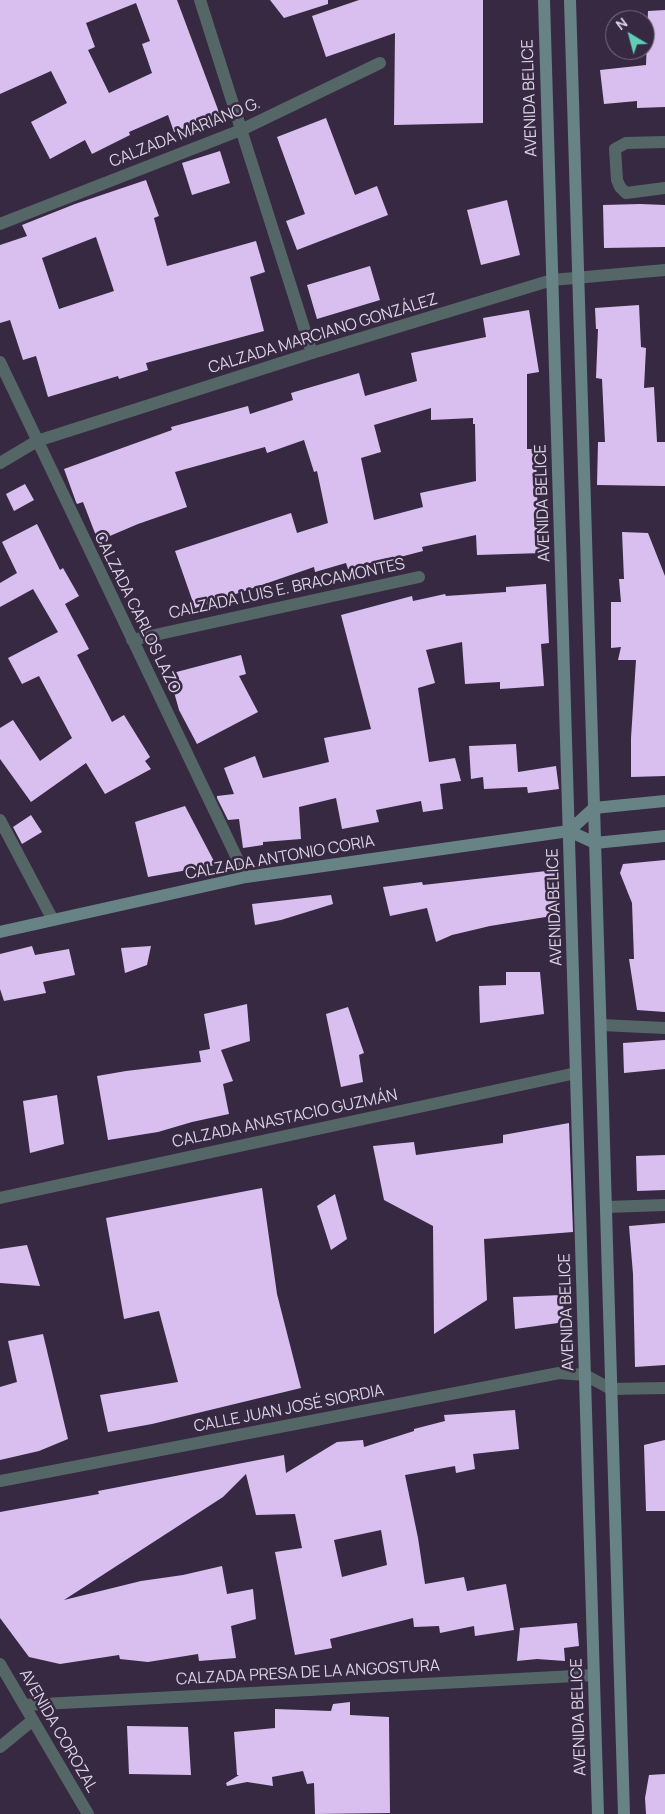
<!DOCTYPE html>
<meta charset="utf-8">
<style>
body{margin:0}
#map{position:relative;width:665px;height:1814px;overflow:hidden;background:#372942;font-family:Manrope,sans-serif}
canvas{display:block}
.north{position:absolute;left:605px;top:10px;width:50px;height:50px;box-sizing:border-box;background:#372942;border:1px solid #796d82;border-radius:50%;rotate:323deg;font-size:14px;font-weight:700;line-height:20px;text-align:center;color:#dbd3e3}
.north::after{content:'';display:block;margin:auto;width:18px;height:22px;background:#5eceb8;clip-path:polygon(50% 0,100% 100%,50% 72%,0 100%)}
</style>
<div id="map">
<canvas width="665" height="1814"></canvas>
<div class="north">N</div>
</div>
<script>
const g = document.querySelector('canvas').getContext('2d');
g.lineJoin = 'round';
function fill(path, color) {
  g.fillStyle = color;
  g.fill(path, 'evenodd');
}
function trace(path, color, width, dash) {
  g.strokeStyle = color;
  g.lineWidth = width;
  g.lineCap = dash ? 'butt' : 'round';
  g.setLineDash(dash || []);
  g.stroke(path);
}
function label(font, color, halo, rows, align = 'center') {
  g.font = font + ' Manrope,sans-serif';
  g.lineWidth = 5;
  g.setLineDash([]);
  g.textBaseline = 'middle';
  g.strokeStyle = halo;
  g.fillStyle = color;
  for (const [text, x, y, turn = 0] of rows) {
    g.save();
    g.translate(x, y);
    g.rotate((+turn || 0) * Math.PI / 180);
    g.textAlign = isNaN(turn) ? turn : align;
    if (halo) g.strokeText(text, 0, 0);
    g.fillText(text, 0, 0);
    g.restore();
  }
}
fill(new Path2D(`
 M0 0H177L220 115 174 132 168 115 129 132 130 135 92 154 85 140 50 159 31 122 67 103 51 71 0 94ZM136 3 150 41 142 44 152 73 109 93 88 50 95 47 86 23Z
 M270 0H328V4L284 18Z
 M359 0H483V123L394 125 395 33 326 57 312 16Z
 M665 10V107L637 108V101L604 104 600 70 646 65 648 11Z
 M326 118 355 195 377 186 388 215 297 250 286 221 305 214 277 137Z
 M220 151 230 183 192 195 182 163Z
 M146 180 159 216 154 218 167 266 256 241 265 272 250 277 264 331 146 363 148 370 119 379 118 376 48 397 36 356 23 360 10 320 0 323V245L27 236 22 225 75 204ZM96 237 114 291 59 309 42 258Z
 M507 200 520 255 481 265 467 210Z
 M640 204 665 205V247L604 248 603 205Z
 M370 266 380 300 317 319 307 285Z
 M639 305 641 347 646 348 644 388 654 387 657 442H665V486L597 485 598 442H605L602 379 596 378 598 329H596L595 308Z
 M529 310 539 372 527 374V449H536L538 527H542L543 553 477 555 476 535 422 547 423 551 385 561 384 559 348 569 346 563 315 572 314 567 195 608 175 551 291 513 297 533 328 523 317 471 314 472 304 440 267 453 265 447 175 472 187 507 138 524 98 541 83 502 77 504 76 502 64 469 172 430 171 427 248 406 250 414 293 400 291 393 359 373 365 396 417 381 411 353 486 337 483 318ZM431 408V420L473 418V424H475L476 481 420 493 423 507 374 520 361 458 381 452 374 425Z
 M25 484 34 500 14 511 6 494Z
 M37 524 60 570 63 568 79 596 65 604 89 649 77 655 112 722 124 715 150 757 145 761 151 769 105 794 86 763 31 802 0 759V728L13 720 40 761 72 738 39 676 22 684 8 658 58 632 33 589 0 607V583L17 573 2 542Z
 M622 532 648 533 665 576V776L631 777V738L636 660H618L621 647 611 648V602H621L619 579H624Z
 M546 584 549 643 541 644 544 686 500 689V682L465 684 462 642 426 650 435 683 418 688 429 762 455 758 461 781 440 784 443 809 423 812 421 801 376 810 379 822 342 829 336 798 299 807 301 839 263 842V845L243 848 239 819 228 820 217 798V796L234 794 224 768 255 756 263 778 329 762 324 738 371 729 341 615 412 596 413 601 445 594 446 596 506 592V587Z
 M241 655 246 674 239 676 258 712 197 744 179 710 169 674Z
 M516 744 518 772 556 766 559 789 528 793 527 787 484 789 483 777 471 779 469 746Z
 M185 806 216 865 148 877 135 822Z
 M31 815 42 832 22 844 13 827Z
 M665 860V1012L637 1010 629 959H634L632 903 620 873 623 864Z
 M555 870 558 915 490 926 452 935 436 942 427 908 390 916 383 887 422 882 423 885Z
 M331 895 333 904 281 920 255 925 252 904Z
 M32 946 35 955 69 949 75 975 43 982 46 993 4 1001 0 989V954Z
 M151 946 147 965 125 973 121 948Z
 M506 972H540L544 1014 480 1023 479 986 506 985Z
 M247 1004 250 1041 221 1050 233 1081 223 1084 229 1114 192 1122 158 1132 108 1140 97 1076 126 1071 201 1062 199 1051 210 1049 204 1014Z
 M348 1007 364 1053 359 1055 363 1082 341 1087 326 1014Z
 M665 1040V1069L624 1073 623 1043Z
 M57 1095 64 1144 30 1153 23 1101Z
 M569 1123 573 1232 484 1239 487 1300 434 1334 433 1226 384 1200 373 1146 414 1142 416 1155 503 1143V1135Z
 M665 1155V1190L637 1191 636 1156Z
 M262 1188 277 1294 301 1388 152 1424 108 1432 100 1395 178 1382 159 1311 124 1319 106 1218Z
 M335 1194 347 1239 331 1250 317 1206Z
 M665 1223V1365L635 1367 633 1274 629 1226Z
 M27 1245 40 1286 0 1283V1249Z
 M562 1295 565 1322 515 1329 513 1297Z
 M43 1334 68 1439 39 1451 0 1460V1387L17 1382 8 1341Z
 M515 1410 519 1449 473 1454 475 1469 456 1473 455 1466 405 1475 418 1538 425 1584 464 1577 467 1591 506 1584 514 1630 475 1636 474 1626 440 1633 439 1626 414 1627 413 1618 330 1639 332 1648 295 1655 275 1552 302 1548 295 1514 256 1515 246 1474 223 1497 64 1600 141 1581 183 1575 222 1566 227 1594 253 1589 256 1619 231 1626 236 1658 199 1661 198 1654 148 1662 120 1659 119 1655 60 1664 29 1657 0 1618V1512L99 1494 98 1491 284 1455 286 1473 337 1442 363 1440 364 1447 414 1431V1429L445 1421 444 1415ZM381 1530 387 1565 342 1577 334 1540Z
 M665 1440V1511H646L644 1445Z
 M577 1623 579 1646 564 1648 565 1661 537 1659 517 1661 520 1628Z
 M350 1702V1715L389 1717 390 1813 315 1814 314 1783 307 1784 303 1771 272 1777 273 1786 247 1782 227 1786 226 1783 239 1775H237L234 1732 275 1728V1709L331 1711 333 1704Z
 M127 1726 188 1727 191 1775 129 1774Z
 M665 1774V1814H646L645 1798 649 1775Z`), '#d9bfef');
trace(new Path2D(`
 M200 0 312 353
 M665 142 626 143 615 149 617 180 620 187 626 193 665 188
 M0 224 241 130 380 63
 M0 362 246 877
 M0 463 37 441 312 353 552 280 665 270
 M132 640 419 577
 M0 820 53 920
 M601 1025 665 1028
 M0 1198 576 1073
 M606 1207 665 1205
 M0 1481 559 1373 585 1375 611 1389 665 1388
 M0 1664 88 1814
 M24 1705 594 1675
 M0 1747 33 1720`), '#556667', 12);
trace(new Path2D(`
 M544 0 598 1814
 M570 0 624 1814
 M569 831 594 808 665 801
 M569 831 595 843 665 836
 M0 932 246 877 569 831`), '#688386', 12);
label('16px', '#dbd3e3', '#372942', [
 ["AVENIDA BELICE",530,98,-92],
 ["CALZADA MARIANO G.",185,133,-22],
 ["CALZADA MARCIANO GONZÁLEZ",323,334,-17],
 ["AVENIDA BELICE",543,503,-92],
 ["CALZADA LUIS E. BRACAMONTES",287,589,-12],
 ["CALZADA CARLOS LAZO",137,613,64],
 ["CALZADA ANTONIO CORIA",280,858,-10],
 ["AVENIDA BELICE",555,907,-92],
 ["CALZADA ANASTACIO GUZMÁN",285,1119,-12],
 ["AVENIDA BELICE",567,1312,-92],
 ["CALLE JUAN JOSÉ SIORDIA",289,1409,-11],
 ["CALZADA PRESA DE LA ANGOSTURA",308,1673,-3],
 ["AVENIDA BELICE",579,1717,-92],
 ["AVENIDA COROZAL",58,1731,60]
]);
</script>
